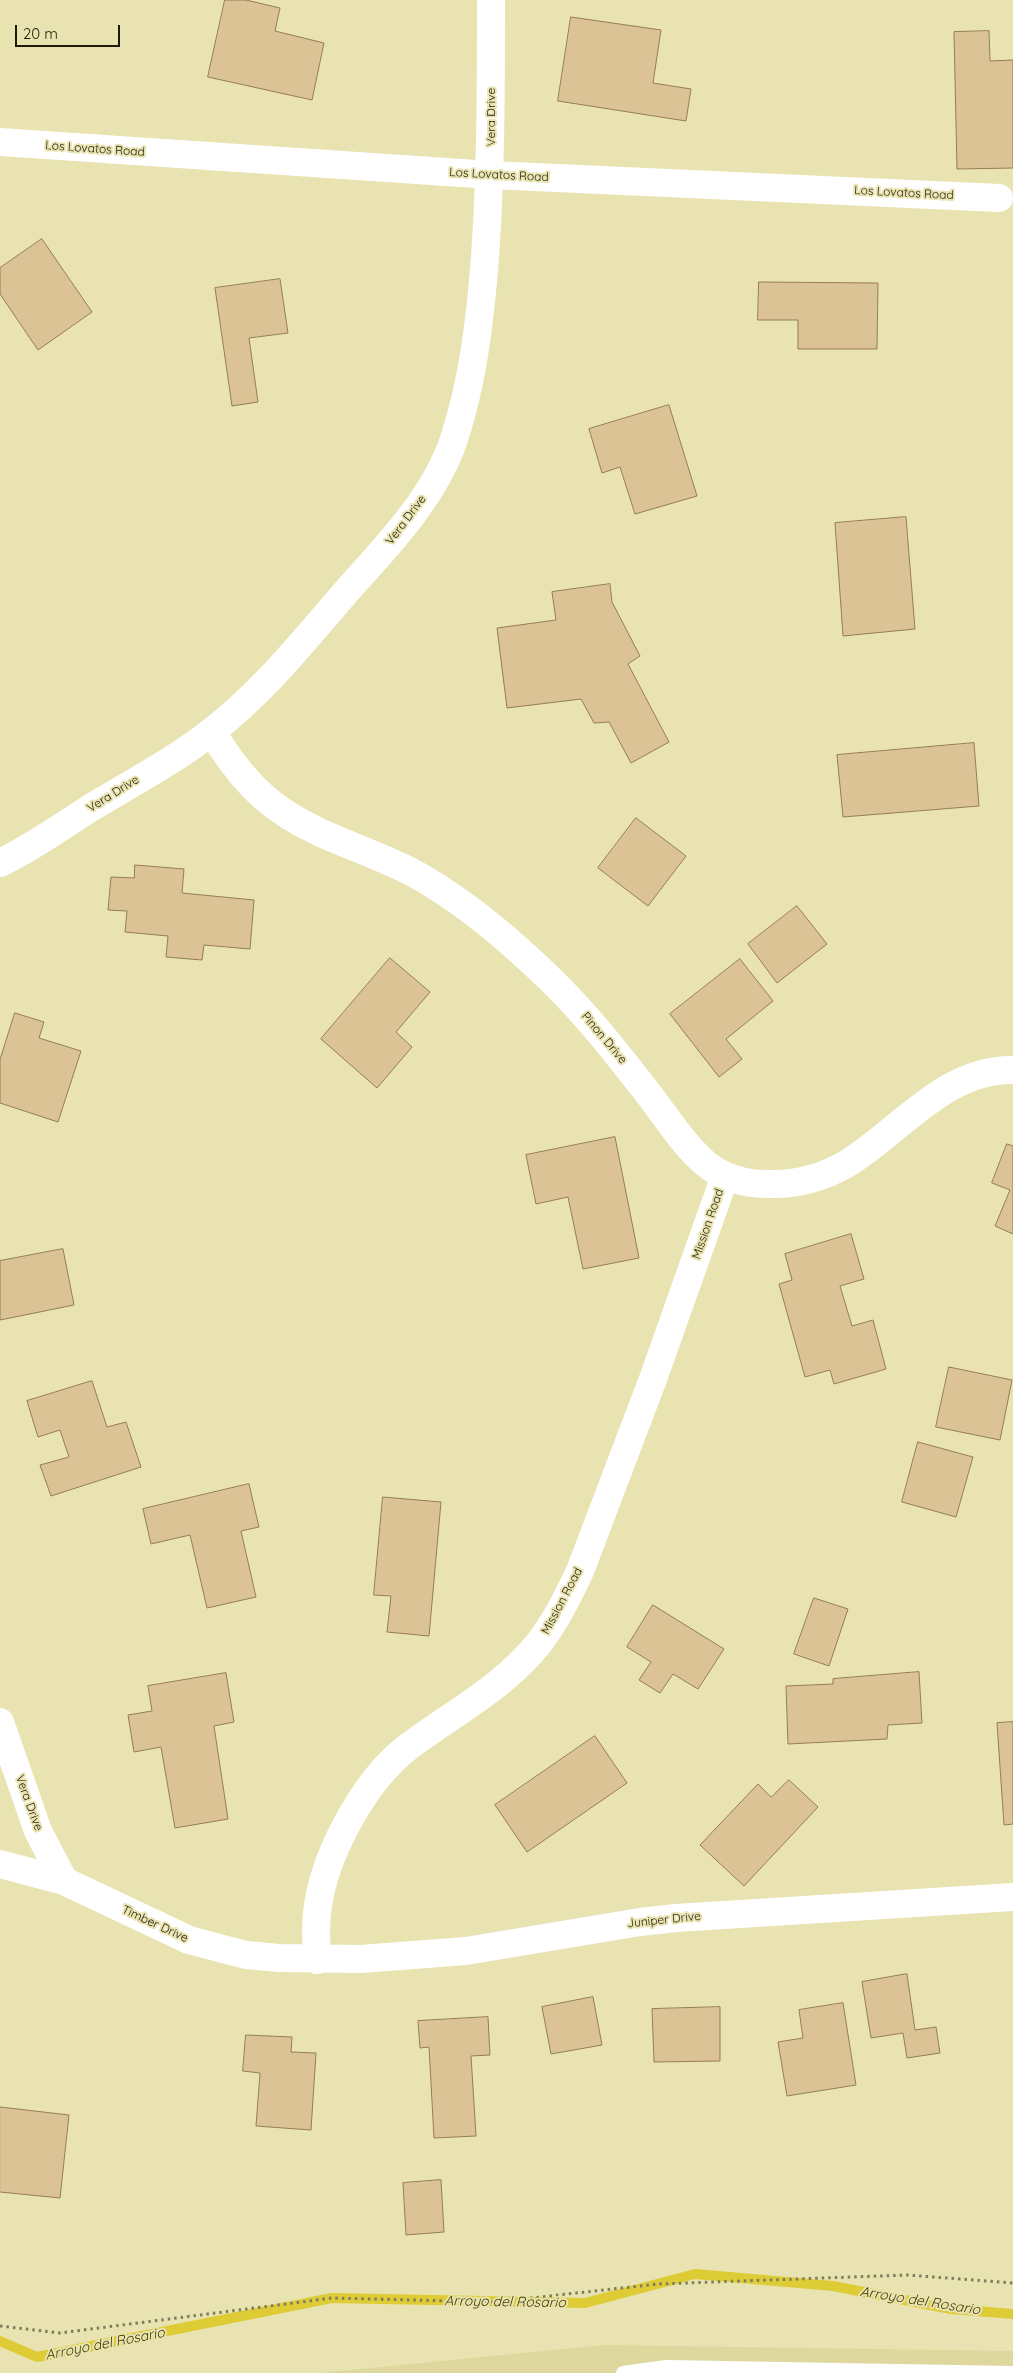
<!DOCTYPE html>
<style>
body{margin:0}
#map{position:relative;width:1013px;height:2373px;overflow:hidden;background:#e9e3b1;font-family:Quicksand,sans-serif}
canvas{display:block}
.scale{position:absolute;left:15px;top:25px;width:105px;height:22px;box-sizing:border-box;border:2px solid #1d1b08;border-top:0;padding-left:6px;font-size:15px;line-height:18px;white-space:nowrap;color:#1d1b08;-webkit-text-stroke:4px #e9e3b1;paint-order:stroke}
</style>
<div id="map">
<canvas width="1013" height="2373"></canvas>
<div class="scale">20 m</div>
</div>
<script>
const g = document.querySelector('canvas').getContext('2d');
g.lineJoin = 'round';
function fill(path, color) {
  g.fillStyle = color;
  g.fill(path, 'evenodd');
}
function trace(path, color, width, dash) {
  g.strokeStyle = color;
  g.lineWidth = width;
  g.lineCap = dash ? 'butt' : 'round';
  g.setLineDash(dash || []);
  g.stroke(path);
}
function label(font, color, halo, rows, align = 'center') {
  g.font = font + ' Quicksand,sans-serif';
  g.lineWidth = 4;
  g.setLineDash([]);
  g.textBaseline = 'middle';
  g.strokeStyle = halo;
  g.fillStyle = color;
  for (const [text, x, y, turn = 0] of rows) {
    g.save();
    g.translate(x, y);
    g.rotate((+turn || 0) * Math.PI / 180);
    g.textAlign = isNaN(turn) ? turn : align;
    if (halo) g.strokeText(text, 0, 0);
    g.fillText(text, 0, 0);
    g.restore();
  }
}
fill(new Path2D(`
 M604 2345 1013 2351V2373H319Z`), '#ded89f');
trace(new Path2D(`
 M0 2341 37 2357 332 2298 585 2303 695 2274 833 2286 951 2309 1013 2314`), '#ddcc35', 10);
const building = new Path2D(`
 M225 0H246L280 8 275 31 324 43 312 100 208 77Z
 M571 17 661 30 653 83 691 89 686 121 558 101Z
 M989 31 990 61 1013 60V168L957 169 954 32Z
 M42 239 92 312 38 350 0 294V268Z
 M280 279 288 333 249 338 258 402 232 406 215 288Z
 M759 282 878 283 877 349H798V320H758Z
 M669 405 697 496 635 514 620 467 602 473 589 429Z
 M906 517 915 629 843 636 835 523Z
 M610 584 612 602 640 656 628 664 669 742 631 763 609 722 594 723 581 699 507 708 497 628 556 620 552 592Z
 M974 743 979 806 843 817 837 755Z
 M636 818 686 856 648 906 598 868Z
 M135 865 184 869 182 893 254 900 250 949 204 945 202 960 166 957 168 936 125 932 127 911 108 910 111 877 134 878Z
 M797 906 827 944 777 983 748 944Z
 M390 958 430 992 396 1032 412 1047 377 1088 321 1039Z
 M740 959 773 1001 726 1039 742 1059 719 1077 670 1014Z
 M15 1013 44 1022 39 1038 81 1051 58 1122 0 1103V1060Z
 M615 1137 639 1258 583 1269 568 1197 536 1204 526 1155Z
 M1007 1144 1013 1146V1234L995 1226 1010 1190 992 1183Z
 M851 1234 864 1279 840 1286 852 1326 873 1320 886 1369 834 1384 830 1370 805 1377 779 1284 792 1280 785 1254Z
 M63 1249 74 1305 0 1320V1261Z
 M949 1367 1012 1380 1000 1440 936 1427Z
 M92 1381 107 1427 126 1422 141 1467 51 1496 40 1465 69 1457 60 1430 38 1437 27 1401Z
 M918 1442 973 1457 956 1517 902 1502Z
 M249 1484 259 1527 241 1531 256 1597 207 1608 190 1535 151 1544 143 1509Z
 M383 1497 441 1502 429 1636 387 1632 391 1596 374 1595Z
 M814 1598 848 1609 829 1666 794 1654Z
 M653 1605 724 1649 698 1689 673 1674 660 1693 639 1680 651 1662 627 1647Z
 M919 1672 922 1723 888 1725 887 1739 788 1744 786 1686 833 1684V1679Z
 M226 1673 234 1722 214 1726 228 1819 175 1828 161 1747 134 1752 128 1715 152 1711 148 1686Z
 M1013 1722V1824L1004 1825 997 1723Z
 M595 1736 627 1783 527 1852 495 1805Z
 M789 1780 818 1807 744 1886 700 1845 758 1784 771 1797Z
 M907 1974 915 2030 936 2027 940 2053 907 2058 903 2033 871 2038 862 1982Z
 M593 1997 602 2045 551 2054 542 2007Z
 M843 2003 856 2085 787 2096 778 2042 803 2038 799 2010Z
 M720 2007V2061L654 2062 652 2009Z
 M488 2017 490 2055 471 2056 476 2136 434 2138 429 2047 420 2048 418 2021Z
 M246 2035 292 2037 291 2052 316 2053 311 2130 256 2126 260 2073 243 2071Z
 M0 2107 69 2115 60 2198 0 2192Z
 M441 2180 444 2232 406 2235 403 2183Z`);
fill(building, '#dcc396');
trace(building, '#947d53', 1);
trace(new Path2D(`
 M0 2326 60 2333 332 2298 495 2302 658 2284 907 2275 1013 2283`), '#817d5b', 3, [2.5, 4]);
trace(new Path2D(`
 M623 2373 666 2367 1013 2373`), '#fff', 14);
trace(new Path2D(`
 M0 142 491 175 999 198
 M212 732C231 763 252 791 282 811 325 841 379 852 424 879 470 906 513 943 551 980 588 1016 619 1056 650 1096 667 1118 683 1144 705 1163 721 1177 744 1184 766 1184 794 1185 823 1178 848 1163 901 1130 945 1069 1013 1070
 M0 863C32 848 62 826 92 807 132 783 174 761 211 732 265 691 308 635 353 584 391 542 436 494 454 439 472 384 479 328 484 270 491 180 491 90 491 0
 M0 1722 38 1831 64 1881
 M0 1864 64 1881 189 1940 246 1955 279 1958 361 1959 466 1951 640 1922 676 1918 1013 1897
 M317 1960C316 1940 315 1919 319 1899 329 1847 366 1779 408 1747 452 1714 504 1687 539 1643 556 1621 568 1596 580 1571L653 1379 725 1176`), '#fff', 28);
label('12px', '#1d1b08', '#e9e3b1', [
 ["Vera Drive",491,117,-90],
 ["Los Lovatos Road",95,149,4],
 ["Los Lovatos Road",499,175,3],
 ["Los Lovatos Road",904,193,3],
 ["Vera Drive",406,520,-53],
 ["Vera Drive",113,794,-32],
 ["Pinon Drive",604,1038,50],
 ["Mission Road",708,1224,-71],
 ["Mission Road",562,1601,-62],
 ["Vera Drive",29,1803,70],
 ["Juniper Drive",664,1920,-6],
 ["Timber Drive",155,1924,25]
]);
label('italic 14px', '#443d00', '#e9e3b1', [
 ["Arroyo del Rosario",920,2301,9],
 ["Arroyo del Rosario",505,2302,1],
 ["Arroyo del Rosario",105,2344,-11]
]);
</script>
